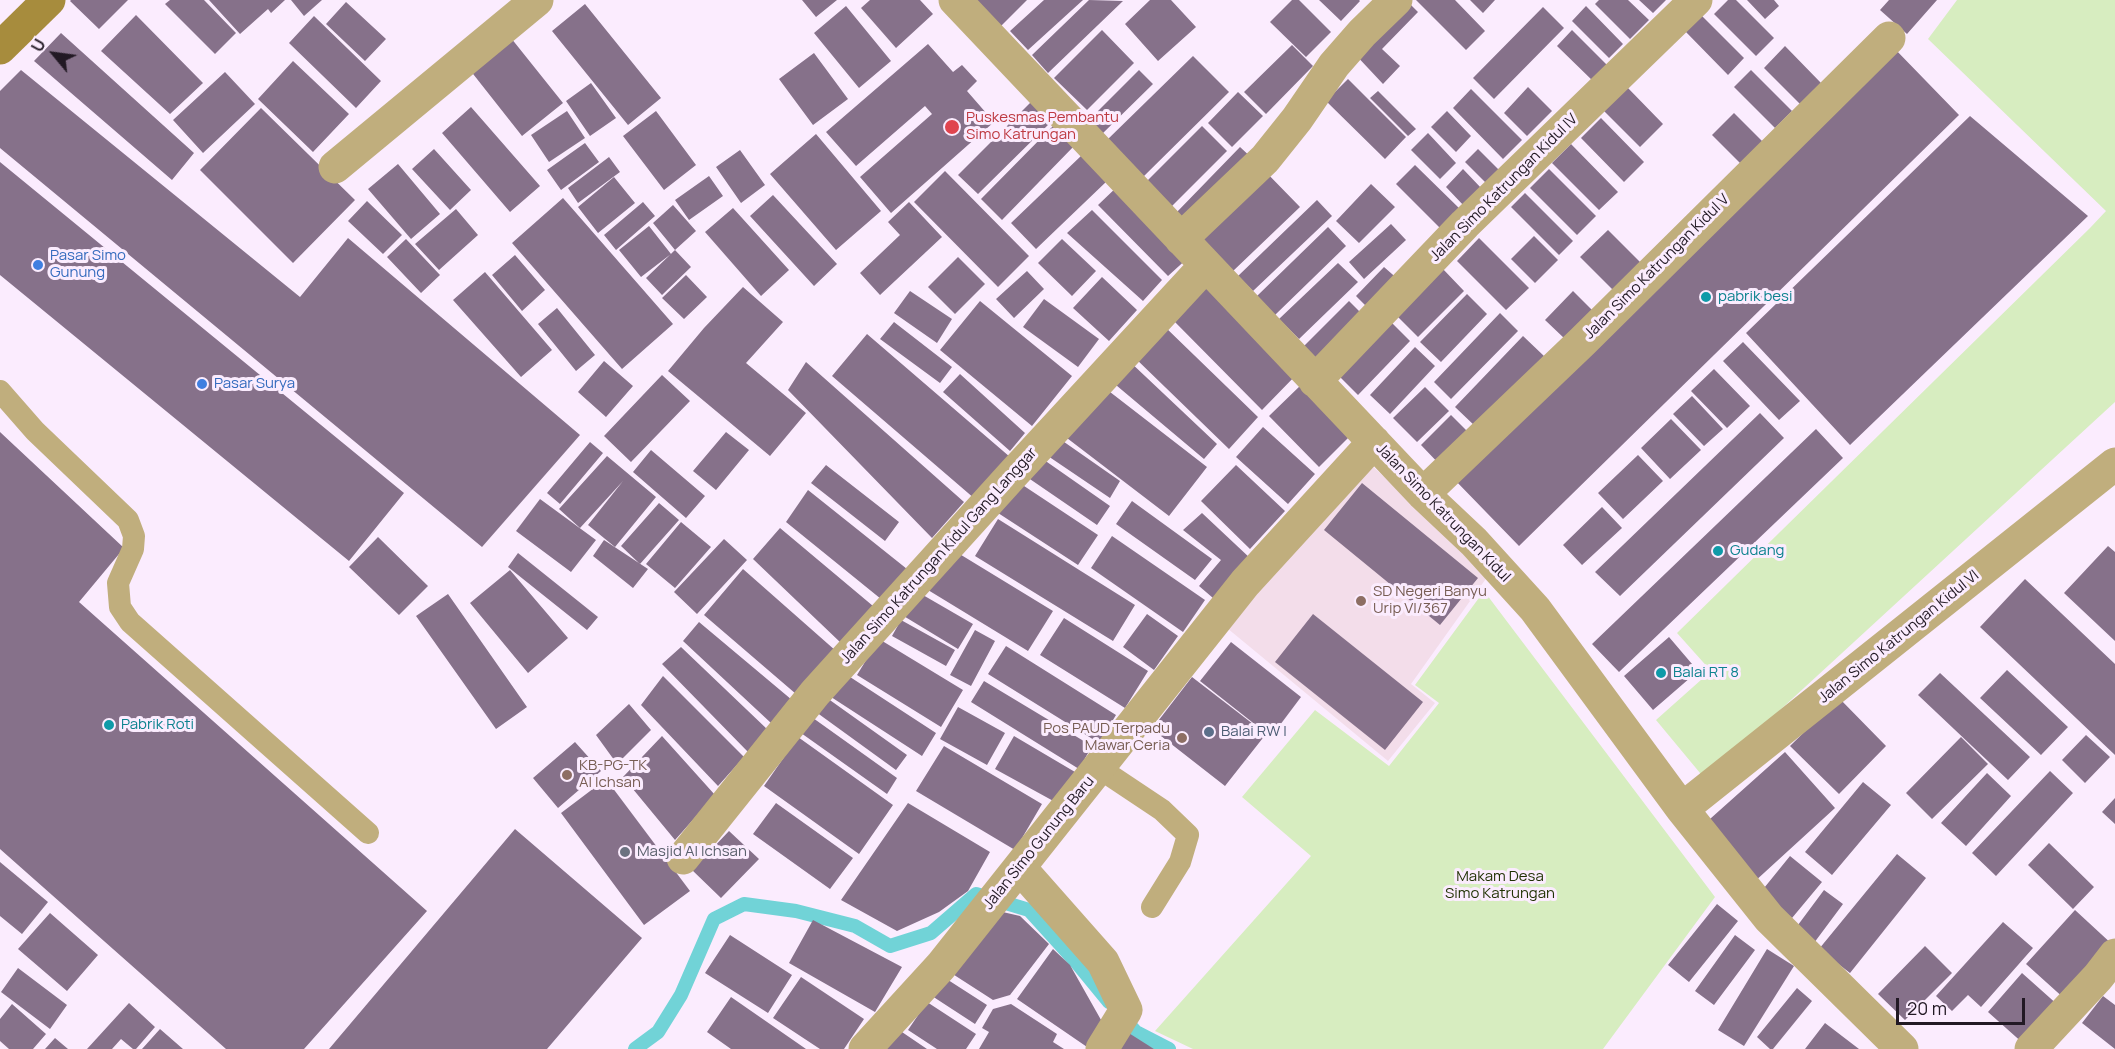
<!DOCTYPE html>
<style>
body{margin:0}
#map{position:relative;width:2115px;height:1049px;overflow:hidden;background:#fbecfe;font-family:Manrope,sans-serif}
canvas{display:block}
.north{position:absolute;left:24px;top:24px;width:60px;height:60px;-webkit-text-stroke:4px #fbecfe;paint-order:stroke;rotate:299deg;font-size:16px;font-weight:700;line-height:24px;text-align:center;color:#221924}
.north::after{content:'';display:block;margin:auto;width:21px;height:27px;background:#221924;clip-path:polygon(50% 0,100% 100%,50% 72%,0 100%)}
.scale{position:absolute;left:1896px;top:998px;width:129px;height:27px;box-sizing:border-box;border:3px solid #221924;border-top:0;padding-left:8px;font-size:18px;line-height:21px;white-space:nowrap;color:#221924;-webkit-text-stroke:4px #fbecfe;paint-order:stroke}
</style>
<div id="map">
<canvas width="2115" height="1049"></canvas>
<div class="north">U</div>
<div class="scale">20 m</div>
</div>
<script>
const g = document.querySelector('canvas').getContext('2d');
g.lineJoin = 'round';
function fill(path, color) {
  g.fillStyle = color;
  g.fill(path, 'evenodd');
}
function trace(path, color, width, dash) {
  g.strokeStyle = color;
  g.lineWidth = width;
  g.lineCap = dash ? 'butt' : 'round';
  g.setLineDash(dash || []);
  g.stroke(path);
}
function label(font, color, halo, rows, align = 'center') {
  g.font = font + ' Manrope,sans-serif';
  g.lineWidth = 6;
  g.setLineDash([]);
  g.textBaseline = 'middle';
  g.strokeStyle = halo;
  g.fillStyle = color;
  for (const [text, x, y, turn = 0] of rows) {
    g.save();
    g.translate(x, y);
    g.rotate((+turn || 0) * Math.PI / 180);
    g.textAlign = isNaN(turn) ? turn : align;
    if (halo) g.strokeText(text, 0, 0);
    g.fillText(text, 0, 0);
    g.restore();
  }
}
fill(new Path2D(`
 M1370 464 1490 573 1411 684 1435 703 1388 761 1227 628Z`), '#f3ddea');
fill(new Path2D(`
 M1957 0H2115V402L1705 779 1656 720 1711 671 1677 633 2090 228 2106 211 1928 39Z
 M1484 591 1715 897 1603 1049H1193L1155 1031 1311 856 1242 797 1315 710 1389 766 1439 703 1415 685Z`), '#d7edc0');
trace(new Path2D(`
 M1122 1017 1136 1032 1169 1049
 M635 1049 658 1032 681 995 714 919 744 904 796 911 855 926 890 946 931 933 976 894 1029 910 1077 963 1109 1002`), '#71d3d7', 14);
fill(new Path2D(`
 M71 0H128L99 29 70 1Z
 M170 0H204L236 33 215 54 165 4Z
 M209 0H285L271 13 268 9 240 34Z
 M291 0H322L304 16Z
 M802 0H837L816 17Z
 M870 0H920L933 14 896 48 861 8Z
 M976 0H1027L1001 26Z
 M1044 0H1083L1028 50 1010 31Z
 M1089 0 1123 1 1048 73 1032 55Z
 M1150 0H1171L1196 27 1158 61 1125 24Z
 M1292 0H1299L1331 32 1306 57 1270 22Z
 M1319 0H1359L1360 1 1341 21Z
 M1416 0H1455L1485 31 1466 50Z
 M1470 0H1495L1483 13Z
 M1599 0H1628L1649 20 1630 39 1595 4Z
 M1639 0H1666L1653 13Z
 M1728 0H1736L1774 38 1756 56 1714 14Z
 M1747 0H1774L1779 6 1765 19Z
 M1889 0H1937L1907 34 1880 10Z
 M346 2 386 39 365 61 326 24Z
 M1408 2 1418 12 1382 49 1400 66 1383 84 1353 52Z
 M585 4 661 98 628 125 552 31Z
 M846 6 891 61 859 88 814 33Z
 M1586 6 1623 44 1609 58 1572 21Z
 M1543 7 1564 28 1494 99 1473 78Z
 M136 15 203 83 170 114 101 51Z
 M1701 15 1744 58 1728 75 1685 31Z
 M314 16 381 81 356 108 289 43Z
 M1102 30 1134 63 1087 110 1054 78Z
 M1572 30 1610 68 1595 83 1557 46Z
 M61 33 194 153 172 180 34 61Z
 M507 33 563 103 522 136 466 65Z
 M928 44 953 72 962 65 977 81 967 91 994 122 891 213 860 177 932 114 925 106 856 166 826 132Z
 M1292 45 1313 66 1266 114 1244 92Z
 M1785 46 1821 83 1800 104 1764 68Z
 M1893 47 1959 115 1519 546 1453 478Z
 M814 53 848 99 813 125 779 79Z
 M1193 56 1229 92 1142 178 1106 141Z
 M293 61 349 114 313 152 258 99Z
 M21 70 300 297 348 238 580 435 482 547 0 148V91Z
 M1139 70 1153 84 1101 135 1088 121Z
 M1751 70 1792 111 1775 128 1734 87Z
 M225 72 255 104 203 153 173 120Z
 M1348 79 1406 137 1385 159 1326 101Z
 M591 83 616 118 590 136 566 101Z
 M1528 87 1552 111 1527 136 1504 113Z
 M1627 87 1663 124 1640 147 1604 111Z
 M1471 89 1522 140 1503 159 1453 108Z
 M1378 91 1416 129 1408 136 1370 98Z
 M1238 92 1263 116 1232 147 1208 123Z
 M1031 102 1051 122 978 194 958 175Z
 M471 107 540 186 510 212 442 133Z
 M261 108 355 200 293 263 200 170Z
 M567 111 585 138 549 162 531 135Z
 M656 111 696 165 664 190 623 136Z
 M1447 111 1471 136 1456 152 1431 127Z
 M1734 113 1763 142 1741 164 1712 135Z
 M1970 116 2088 216 1850 445 1746 333Z
 M1601 118 1644 162 1624 182 1581 138Z
 M1054 125 1075 145 1002 220 981 199Z
 M1202 126 1227 151 1170 208 1145 183Z
 M1428 133 1456 163 1440 179 1411 150Z
 M816 134 881 211 836 250 770 174Z
 M585 143 599 162 561 190 547 170Z
 M1571 144 1618 192 1599 210 1552 163Z
 M1240 147 1254 160 1189 228 1175 214Z
 M434 149 471 190 450 210 412 169Z
 M1478 149 1503 174 1490 187 1465 162Z
 M740 150 765 185 741 203 716 167Z
 M1082 155 1107 181 1036 249 1011 223Z
 M609 157 620 172 578 203 568 188Z
 M0 162 404 493 349 561 0 275Z
 M398 164 440 214 411 239 368 189Z
 M1415 165 1461 210 1442 230 1396 184Z
 M1261 167 1300 207 1232 272 1194 232Z
 M1463 169 1482 189 1465 207 1446 187Z
 M1549 169 1596 216 1577 235 1530 188Z
 M945 171 1029 256 998 287 914 202Z
 M709 176 723 196 689 220 675 200Z
 M614 177 635 203 598 233 578 207Z
 M1120 184 1190 256 1168 276 1098 205Z
 M1371 184 1395 207 1359 243 1336 221Z
 M1525 193 1573 241 1559 255 1511 207Z
 M773 195 837 264 814 286 750 216Z
 M563 198 673 324 622 369 512 243Z
 M1317 200 1332 216 1253 291 1238 276Z
 M367 201 402 235 383 254 348 221Z
 M643 202 655 216 616 250 604 235Z
 M909 202 942 237 880 295 860 273 900 235 888 222Z
 M673 205 696 231 675 250 653 223Z
 M733 208 789 270 761 296 705 232Z
 M456 209 478 235 439 270 415 244Z
 M1092 210 1162 280 1143 301 1067 233Z
 M1391 224 1406 240 1364 279 1349 262Z
 M649 226 671 254 641 277 619 250Z
 M1328 227 1346 246 1275 315 1257 296Z
 M1608 230 1642 264 1615 292 1580 257Z
 M1534 236 1558 260 1535 283 1511 259Z
 M1479 238 1529 288 1506 310 1457 261Z
 M406 239 440 275 421 293 387 257Z
 M1062 239 1096 271 1072 296 1038 263Z
 M675 250 691 267 662 295 646 278Z
 M515 255 545 290 522 311 492 275Z
 M958 257 985 284 955 314 928 287Z
 M1338 263 1358 282 1299 339 1279 319Z
 M1384 267 1400 281 1371 311 1356 296Z
 M1442 268 1464 291 1418 337 1395 314Z
 M1027 271 1044 289 1014 318 996 299Z
 M485 272 552 350 521 377 453 300Z
 M686 275 707 297 684 319 662 298Z
 M1102 277 1137 310 1109 341 1073 308Z
 M1209 283 1298 373 1262 410 1172 319Z
 M743 287 783 322 746 363 806 413 770 456 668 371 704 328Z
 M910 291 952 319 937 343 894 313Z
 M1573 291 1592 310 1565 339 1545 320Z
 M1467 294 1487 314 1441 362 1420 342Z
 M1044 299 1099 339 1078 367 1023 327Z
 M980 301 1072 376 1032 426 940 350Z
 M1349 301 1367 319 1320 366 1302 348Z
 M557 308 595 355 576 371 538 324Z
 M1500 313 1518 331 1451 399 1434 382Z
 M1388 319 1410 341 1358 395 1335 372Z
 M894 322 952 367 940 383 880 339Z
 M1163 325 1258 417 1229 449 1133 356Z
 M867 334 1010 457 975 499 832 376Z
 M1523 336 1544 356 1476 427 1455 407Z
 M1743 342 1800 401 1779 420 1723 361Z
 M1415 347 1435 366 1390 414 1370 395Z
 M1128 360 1217 444 1204 459 1110 380Z
 M604 361 633 386 606 417 578 392Z
 M806 362 964 502 932 538 788 390Z
 M1714 369 1750 406 1727 428 1691 391Z
 M960 374 1025 433 1010 451 943 392Z
 M662 375 690 401 631 462 604 436Z
 M1303 383 1352 434 1319 467 1269 416Z
 M1101 385 1207 467 1169 516 1063 435Z
 M1425 387 1449 411 1417 442 1393 418Z
 M1692 396 1723 429 1704 446 1673 414Z
 M1760 413 1784 438 1620 596 1595 572Z
 M1451 415 1474 438 1443 468 1421 445Z
 M1671 419 1701 450 1670 479 1641 448Z
 M1263 427 1315 474 1288 504 1236 457Z
 M1816 429 1843 458 1619 672 1592 644Z
 M0 432 124 548 79 602 427 911 304 1049H226L0 849Z
 M726 432 749 450 716 490 693 471Z
 M1057 437 1120 481 1110 498 1045 454Z
 M590 442 603 453 560 504 547 493Z
 M651 450 705 496 686 518 633 472Z
 M1037 455 1110 506 1097 525 1024 475Z
 M1638 455 1663 481 1623 519 1598 493Z
 M607 456 656 497 615 547 588 525 623 481 580 528 559 509Z
 M826 465 899 522 885 541 811 483Z
 M1236 465 1285 511 1250 549 1201 501Z
 M1015 480 1098 535 1078 565 995 511Z
 M1362 483 1478 578 1440 625 1324 530Z
 M808 490 907 569 881 599 786 522Z
 M540 499 596 540 571 572 516 531Z
 M1132 501 1212 559 1195 580 1116 524Z
 M659 503 679 520 640 564 621 546Z
 M1602 507 1622 528 1582 565 1563 545Z
 M1202 513 1251 559 1213 598 1199 586 1221 560 1183 530Z
 M998 519 1135 605 1113 641 975 556Z
 M681 522 711 547 675 588 646 564Z
 M780 528 873 606 841 643 753 559Z
 M1112 536 1205 600 1183 632 1091 568Z
 M378 537 428 586 399 615 349 567Z
 M724 539 747 560 697 614 674 592Z
 M604 540 648 569 633 588 593 556Z
 M2108 546 2115 552V641L2064 593Z
 M953 550 1053 611 1028 651 928 590Z
 M518 553 598 617 587 630 508 567Z
 M743 569 836 651 796 694 704 615Z
 M510 570 568 638 528 673 470 603Z
 M2025 579 2115 664V755L1980 627Z
 M916 591 973 624 958 649 902 615Z
 M448 594 527 707 496 729 416 616Z
 M1147 614 1178 636 1154 670 1123 647Z
 M1313 614 1423 702 1385 750 1275 662Z
 M1064 618 1148 671 1125 708 1040 655Z
 M901 620 955 650 946 666 892 636Z
 M699 622 792 700 771 723 683 641Z
 M975 630 995 641 971 686 950 675Z
 M1669 637 1698 671 1653 710 1624 676Z
 M879 639 963 690 941 727 857 675Z
 M1231 642 1301 697 1271 737 1200 681Z
 M1006 646 1116 715 1099 743 988 674Z
 M681 647 768 730 748 752 662 664Z
 M2007 670 2068 727 2041 755 1980 698Z
 M1940 673 2030 757 2008 780 1918 695Z
 M847 675 936 733 922 756 828 695Z
 M663 676 744 757 718 786 641 705Z
 M1192 677 1266 734 1225 786 1152 729Z
 M984 681 1092 746 1079 769 971 702Z
 M827 698 907 755 896 770 816 712Z
 M1839 698 1886 746 1839 794 1790 746Z
 M629 704 651 730 617 764 596 735Z
 M958 707 1005 733 987 765 940 739Z
 M813 718 897 778 887 794 801 733Z
 M2086 735 2110 757 2085 783 2062 760Z
 M662 736 715 795 675 840 623 777Z
 M1014 736 1075 772 1057 803 995 769Z
 M798 737 893 805 859 854 764 786Z
 M1961 737 1988 764 1932 819 1906 793Z
 M575 742 601 771 558 808 533 778Z
 M944 746 1042 804 1015 850 916 791Z
 M1785 752 1835 808 1753 883 1701 827Z
 M2050 771 2073 793 1996 876 1972 853Z
 M1987 773 2011 796 1966 846 1941 823Z
 M606 779 690 891 644 925 561 813Z
 M1863 782 1891 805 1832 875 1805 852Z
 M2115 798V824L2102 812Z
 M776 803 853 858 830 889 753 834Z
 M908 803 990 852 968 891 939 912 897 931 841 900Z
 M515 829 642 938 547 1049H329Z
 M729 831 759 859 721 898 692 870Z
 M2049 843 2094 887 2073 909 2028 865Z
 M1897 854 1926 878 1850 973 1819 949Z
 M1790 856 1822 882 1792 918 1760 893Z
 M0 862 48 902 22 934 0 916Z
 M1824 890 1843 904 1814 943 1795 929Z
 M1717 904 1738 921 1689 982 1668 965Z
 M994 910 1020 916 1049 944 1010 995 993 1000 948 971Z
 M2075 910 2114 946 2066 1000 2026 964Z
 M50 913 98 955 67 991 18 949Z
 M813 920 902 967 875 1012 789 963Z
 M2003 922 2033 948 1981 1007 1968 995 1952 1011 1936 996Z
 M730 935 792 975 768 1013 705 973Z
 M1735 935 1755 950 1714 1005 1695 991Z
 M1925 946 1952 973 1905 1020 1878 994Z
 M1053 949 1070 965 1105 1027 1090 1049 1017 999Z
 M1767 949 1794 966 1744 1046 1718 1030Z
 M18 968 67 1005 50 1029 1 992Z
 M2022 973 2059 1006 2025 1045 1988 1012Z
 M801 977 864 1019 844 1049H820L773 1018Z
 M945 978 987 1005 975 1024 932 996Z
 M1797 988 1812 1001 1773 1049H1770L1757 1037Z
 M2103 996 2115 1005V1049L2082 1023Z
 M731 997 806 1049H731L707 1032Z
 M927 1002 976 1034 966 1049H937L908 1030Z
 M129 1003 155 1027 136 1049H133L121 1039 112 1049H87Z
 M12 1004 46 1034 33 1049H9L0 1041V1019Z
 M1011 1004 1057 1034 1053 1042 1064 1049H979L989 1032 982 1028 993 1009Z
 M1825 1023 1859 1049H1805Z
 M160 1029 183 1049H142Z
 M899 1030 927 1049H886Z
 M1124 1030 1154 1049H1114Z
 M55 1038 68 1049H45Z`), '#86718a');
trace(new Path2D(`
 M0 391 35 431 128 520 134 536 133 549 118 583 120 607 130 622 368 833
 M1099 768 1162 810 1188 835 1180 862 1152 907`), '#c0ae7d', 22);
trace(new Path2D(`
 M955 0 1423 494 1474 542 1535 609 1682 809 1769 918 1902 1049
 M335 167 537 0
 M1181 239 1265 159 1297 119 1334 65 1362 33 1396 0
 M1315 381 1465 224 1696 0
 M1423 494 1583 341 1889 38
 M1682 809 2115 464
 M683 858 815 693 1014 473 1206 265
 M1020 868 1103 962 1126 1010 1102 1049
 M865 1049 941 966 1245 583 1374 442
 M2031 1049 2098 977 2115 955`), '#c0ae7d', 33);
trace(new Path2D(`
 M0 48 49 0`), '#a78c3d', 33);
for (const [x, y, r, color] of [
 [952,127,8,"#e0444e"],
 [38,265,6,"#3f7fe0"],
 [1706,297,6,"#0f9aa8"],
 [202,384,6,"#3f7fe0"],
 [1718,551,6,"#0f9aa8"],
 [1361,601,6,"#8d6e63"],
 [1661,673,6,"#0f9aa8"],
 [109,725,6,"#0f9aa8"],
 [1209,732,6,"#5c6f8a"],
 [1182,738,6,"#8d6e63"],
 [567,775,6,"#8d6e63"],
 [625,852,6,"#6b7280"]
]) {
  const dot = new Path2D();
  dot.arc(x, y, r, 0, 2 * Math.PI);
  g.fillStyle = color;
  g.fill(dot);
  trace(dot, '#fbecfe', 2);
}
label('15px', '#be3a42', '#fbecfe', [
 ["Puskesmas Pembantu",966,118],
 ["Simo Katrungan",966,135]
], 'left');
label('15px', '#221924', '#fbecfe', [
 ["Jalan Simo Katrungan Kidul IV",1504,188,-45],
 ["Jalan Simo Katrungan Kidul V",1657,267,-45],
 ["Jalan Simo Katrungan Kidul",1443,513,46],
 ["Jalan Simo Katrungan Kidul Gang Langgar",939,556,-48],
 ["Jalan Simo Katrungan Kidul VI",1899,637,-39],
 ["Jalan Simo Gunung Baru",1039,843,-51]
]);
label('15px', '#366cbe', '#fbecfe', [
 ["Pasar Simo",50,256],
 ["Gunung",50,273],
 ["Pasar Surya",214,384]
], 'left');
label('15px', '#0d838f', '#fbecfe', [
 ["pabrik besi",1718,297],
 ["Gudang",1730,551],
 ["Balai RT 8",1673,673],
 ["Pabrik Roti",121,725]
], 'left');
label('15px', '#785e54', '#fbecfe', [
 ["SD Negeri Banyu",1373,592],
 ["Urip VI/367",1373,609],
 ["Pos PAUD Terpadu",1170,729,"right"],
 ["Mawar Ceria",1170,746,"right"],
 ["KB-PG-TK",579,766],
 ["Al Ichsan",579,783]
], 'left');
label('15px', '#4e5e75', '#fbecfe', [
 ["Balai RW I",1221,732]
], 'left');
label('15px', '#5b616d', '#fbecfe', [
 ["Masjid Al Ichsan",637,852]
], 'left');
label('15px', '#1f3102', '#fbecfe', [
 ["Makam Desa",1500,877],
 ["Simo Katrungan",1500,894]
]);
</script>
